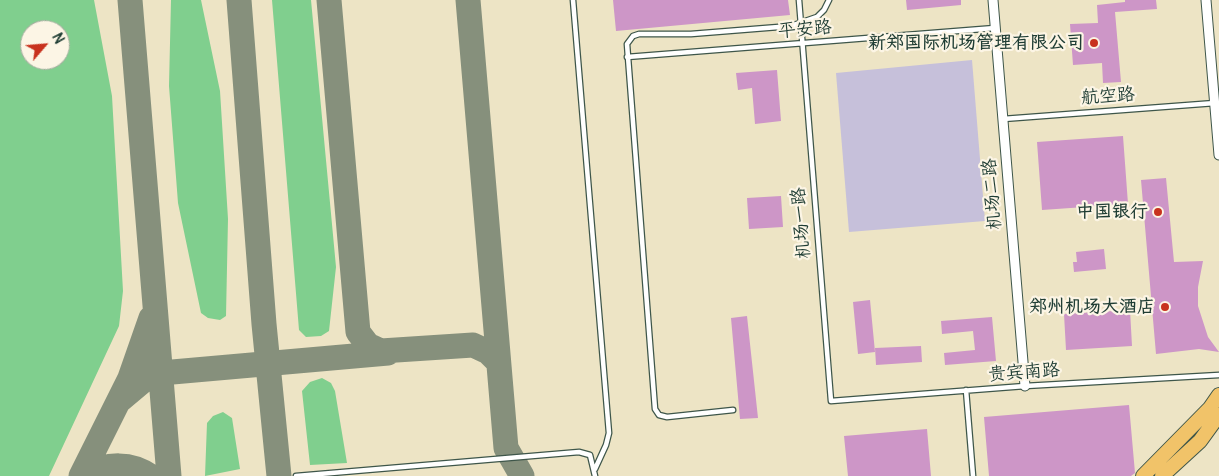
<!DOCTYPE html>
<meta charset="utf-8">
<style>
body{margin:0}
#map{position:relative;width:1219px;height:476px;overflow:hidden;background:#ede4c5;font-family:Pangolin,sans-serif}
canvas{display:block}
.north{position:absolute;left:20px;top:20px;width:50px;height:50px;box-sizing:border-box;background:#fcf5e5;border:1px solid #a4ab9e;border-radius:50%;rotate:63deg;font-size:14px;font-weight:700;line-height:20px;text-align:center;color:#1f3d34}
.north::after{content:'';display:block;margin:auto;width:18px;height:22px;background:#c8321e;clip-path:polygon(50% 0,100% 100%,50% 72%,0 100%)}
</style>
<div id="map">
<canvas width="1219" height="476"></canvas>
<div class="north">N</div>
</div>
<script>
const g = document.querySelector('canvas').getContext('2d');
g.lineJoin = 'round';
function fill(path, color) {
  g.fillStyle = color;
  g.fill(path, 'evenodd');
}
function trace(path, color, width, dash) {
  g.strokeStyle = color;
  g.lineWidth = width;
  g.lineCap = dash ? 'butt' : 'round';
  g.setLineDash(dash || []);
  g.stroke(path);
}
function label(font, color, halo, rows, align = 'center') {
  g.font = font + ' Pangolin,"LXGW WenKai TC",sans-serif';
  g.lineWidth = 4.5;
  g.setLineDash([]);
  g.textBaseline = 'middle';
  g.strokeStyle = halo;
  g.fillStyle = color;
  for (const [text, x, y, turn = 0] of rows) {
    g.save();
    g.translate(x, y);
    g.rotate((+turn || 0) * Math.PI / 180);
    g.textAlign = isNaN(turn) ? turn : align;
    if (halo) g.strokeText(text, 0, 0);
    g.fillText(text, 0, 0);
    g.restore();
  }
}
fill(new Path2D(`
 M972 60 985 221 849 232 836 73Z`), '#c6c0da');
fill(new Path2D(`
 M0 0H94L112 96 123 291 119 326 49 476H0ZM30 30H60V60H30Z
 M171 0H201L220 91 228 219 226 316 220 320 208 318 201 313 178 203 169 86Z
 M272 0H311L336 267 329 331 321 336 306 337 299 330Z
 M322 378 331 383 335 391 347 463 310 465 302 391 310 382Z
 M223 412 232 418 240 469 205 476 207 423 213 416Z`), '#80cf8e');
trace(new Path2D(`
 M130 0 169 476
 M239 0 264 324 279 476
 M329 0 358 332 368 345 381 351 473 345 488 352 498 362
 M468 0 506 448 522 476
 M119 401 144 380 161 373 388 353
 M81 476 130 378 151 318
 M88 476C106 462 132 463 150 476`), '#86907c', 25);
fill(new Path2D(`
 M613 0H788L790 15 616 31Z
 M906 0H961V5L907 10Z
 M1125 0H1156L1157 9 1115 12 1121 82 1103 83 1102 63 1073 65 1070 24 1098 23 1097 5 1125 2Z
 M777 70 781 121 755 124 752 88 738 90 736 73Z
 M1123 136 1128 204 1042 210 1037 142Z
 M1166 178 1174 262 1203 261 1198 287V306L1208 337 1219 352 1199 349 1156 354 1141 180Z
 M781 196 783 227 749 229 747 198Z
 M1104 249 1106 269 1074 272 1073 262H1077L1076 252Z
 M870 300 875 352 858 354 853 302Z
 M1130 310 1132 346 1066 350 1064 314Z
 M747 316 758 418 740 419 731 318Z
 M992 317 996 361 945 365 944 353 975 350 973 331 942 334 941 321Z
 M921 346 922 362 876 365 875 348Z
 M1129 405 1135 473 1131 476H989L984 417Z
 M927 429 931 476H848L844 436Z`), '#cd96c7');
const service = new Path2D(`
 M573 0 609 433 606 445 595 469
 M799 0 831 401 1025 386 1219 375
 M627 57 995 28
 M1003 119 1215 103
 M966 390 973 476
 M733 410 667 417 659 415 655 409 627 44 633 36 639 34H691L791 26 817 17 824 10 829 0
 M296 476 579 452 590 455 595 476`);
const minor = new Path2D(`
 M993 0 1025 386
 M1206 0 1219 155`);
const primary = new Path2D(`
 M1143 476 1210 408 1219 395
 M1162 476 1200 441 1219 415`);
trace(service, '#3e564a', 7);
trace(minor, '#3e564a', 11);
trace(primary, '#3e564a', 16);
trace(service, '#fff', 4.5);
trace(minor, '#fff', 9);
trace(primary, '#f1c369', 14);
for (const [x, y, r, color] of [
 [1094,43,5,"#c8321e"],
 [1158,212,5,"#c8321e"],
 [1165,307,5,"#c8321e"]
]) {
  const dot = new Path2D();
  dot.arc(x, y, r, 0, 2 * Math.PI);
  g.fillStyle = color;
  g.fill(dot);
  trace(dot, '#fcf5e5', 2);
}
label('18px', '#1f3d34', '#fcf5e5', [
 ["平安路",805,30,-5],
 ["航空路",1108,97,-4],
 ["机场二路",993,194,-95],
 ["机场一路",802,223,-95],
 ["贵宾南路",1024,373,-4]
]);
label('bold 18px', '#1f3d34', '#fcf5e5', [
 ["新郑国际机场管理有限公司",1084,43],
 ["中国银行",1148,212],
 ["郑州机场大酒店",1155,307]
], 'right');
</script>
